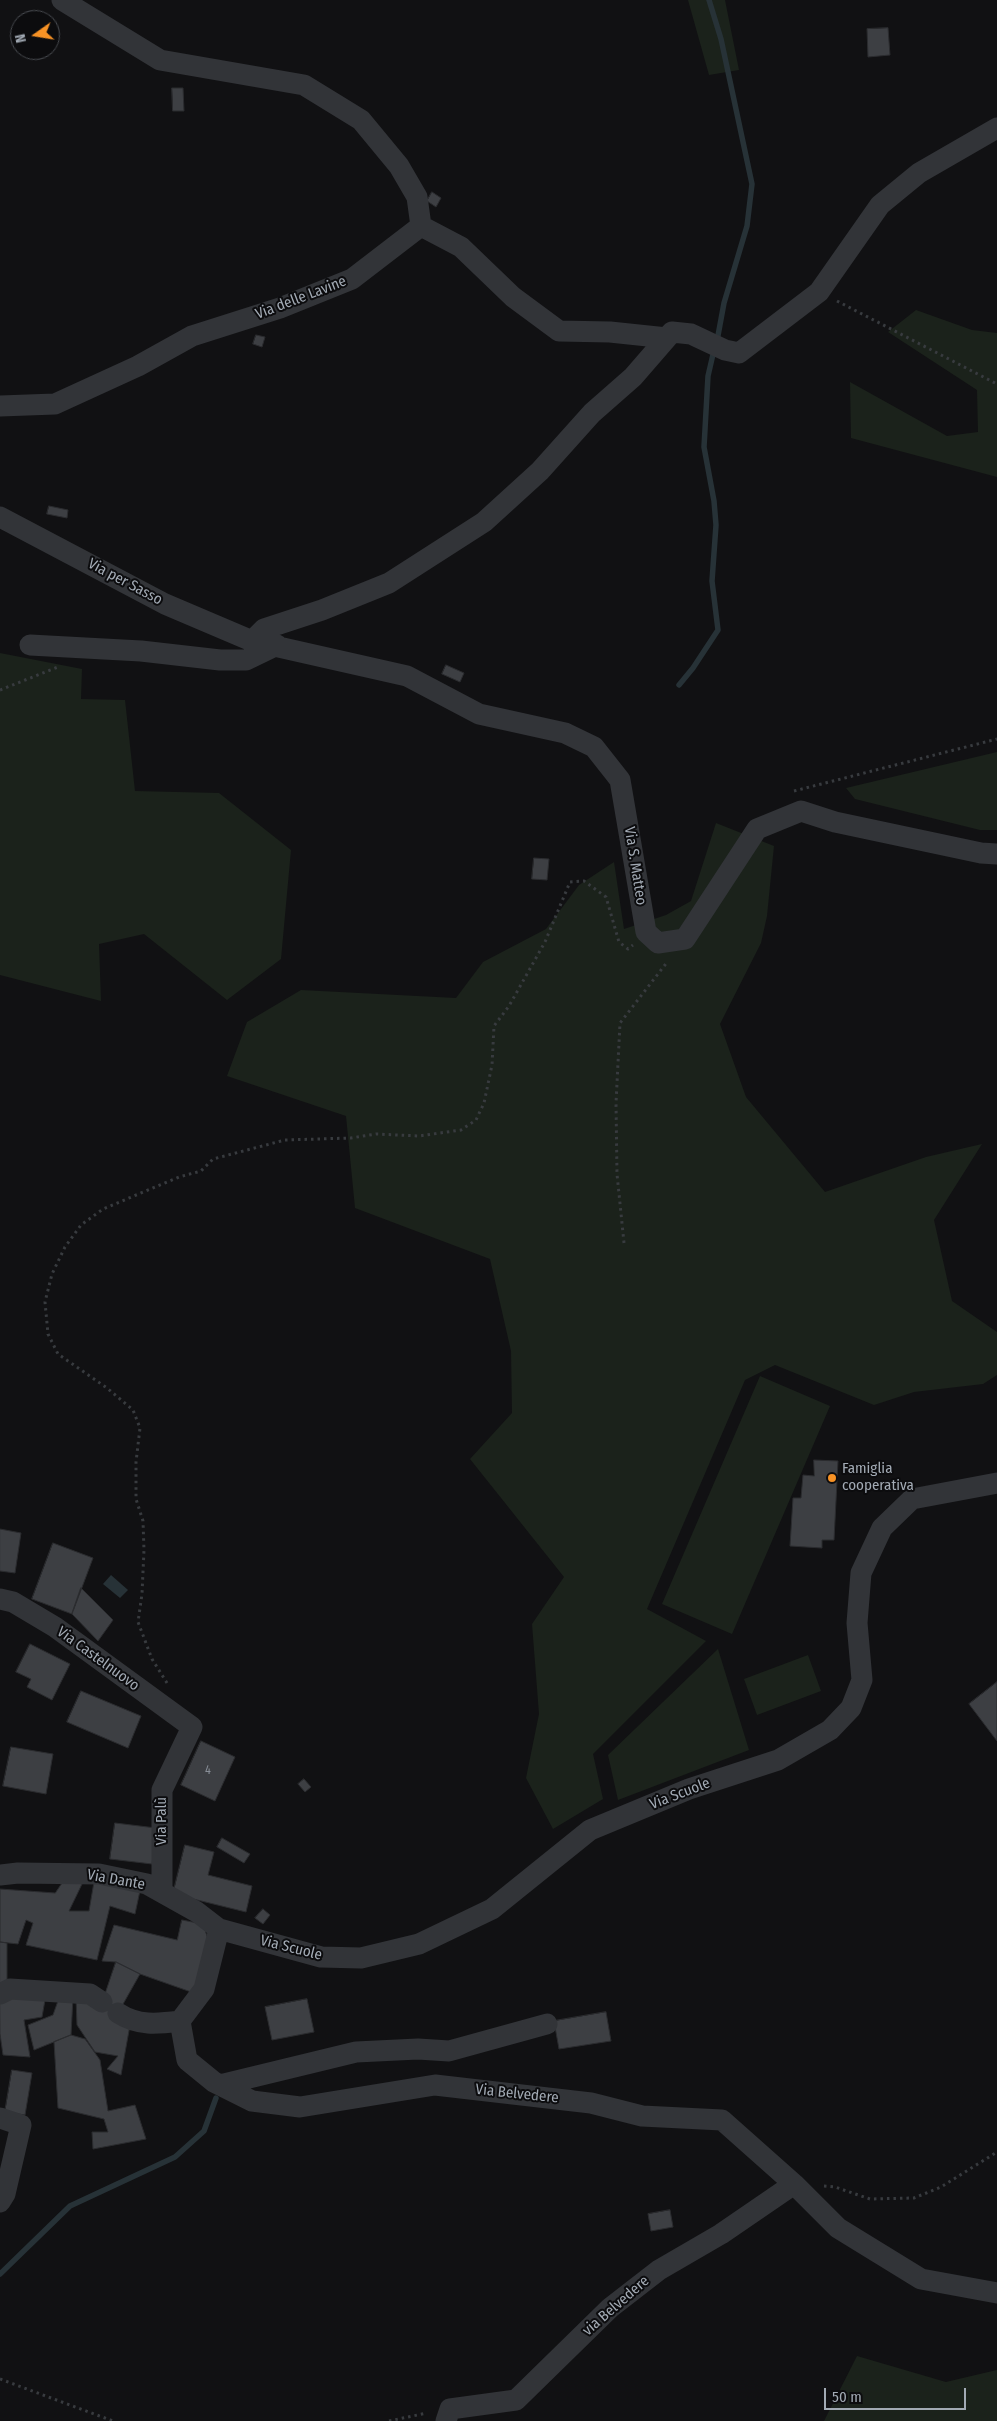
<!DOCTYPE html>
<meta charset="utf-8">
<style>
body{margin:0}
#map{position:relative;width:997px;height:2421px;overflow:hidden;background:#111113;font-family:"Fira Sans Condensed",sans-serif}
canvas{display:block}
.north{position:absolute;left:10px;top:10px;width:50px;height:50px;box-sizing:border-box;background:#0c0c0e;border:1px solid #484b50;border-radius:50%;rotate:257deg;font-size:14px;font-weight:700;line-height:20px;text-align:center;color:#a2aab4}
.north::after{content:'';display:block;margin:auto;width:18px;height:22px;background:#f79225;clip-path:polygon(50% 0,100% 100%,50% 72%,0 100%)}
.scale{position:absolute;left:824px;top:2388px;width:142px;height:22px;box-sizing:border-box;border:2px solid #a2aab4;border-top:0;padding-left:6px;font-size:15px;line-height:18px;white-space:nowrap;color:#a2aab4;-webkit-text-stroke:4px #0c0c0e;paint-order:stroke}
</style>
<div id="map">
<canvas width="997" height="2421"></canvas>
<div class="north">N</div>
<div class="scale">50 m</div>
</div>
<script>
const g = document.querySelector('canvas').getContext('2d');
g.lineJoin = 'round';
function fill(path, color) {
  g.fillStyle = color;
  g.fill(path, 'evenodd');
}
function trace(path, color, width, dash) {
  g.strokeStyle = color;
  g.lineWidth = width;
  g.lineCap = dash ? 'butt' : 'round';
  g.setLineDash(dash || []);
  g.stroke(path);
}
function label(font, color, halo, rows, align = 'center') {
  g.font = font + ' "Fira Sans Condensed",sans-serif';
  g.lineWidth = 4;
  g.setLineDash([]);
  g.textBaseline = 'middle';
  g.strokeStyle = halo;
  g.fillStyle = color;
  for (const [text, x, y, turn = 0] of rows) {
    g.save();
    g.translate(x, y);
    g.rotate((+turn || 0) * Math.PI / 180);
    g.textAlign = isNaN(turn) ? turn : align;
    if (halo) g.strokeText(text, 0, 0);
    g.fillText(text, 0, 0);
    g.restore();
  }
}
fill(new Path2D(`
 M688 0H725L739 70 709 75Z
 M916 310 972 330 997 333V477L851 438 850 382 947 436 978 432 977 390 888 332Z
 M0 653 82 669 81 699 125 700 135 791 219 793 291 850 281 959 227 1000 144 934 99 944 101 1001 0 975Z
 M997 752V830H980L855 799 846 788Z
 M716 823 774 846 767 916 761 943 720 1024 746 1097 825 1192 926 1157 982 1144 934 1220 952 1301 997 1332V1375L983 1384 914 1392 874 1405 775 1365 745 1380 647 1609 706 1641 593 1754 603 1799 553 1829 526 1778 539 1714 532 1624 564 1577 470 1459 512 1413 511 1351 490 1259 355 1208 346 1116 227 1076 247 1022 301 990 456 998 483 962 546 929 579 885 614 862 624 929 666 915 691 901Z
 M760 1376 830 1406 732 1634 662 1604Z
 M718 1649 749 1750 618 1800 608 1755Z
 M808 1655 821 1691 757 1715 744 1679Z
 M857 2356 946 2382 997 2370V2421H824Z`), '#1b221b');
fill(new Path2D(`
 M111 1575 128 1590 120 1598 103 1584Z`), '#273237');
trace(new Path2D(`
 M709 0 721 39 752 184 747 226 724 303 717 341
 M679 685 693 668 718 630 712 581 716 525 714 501 704 447 708 376 714 350
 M0 2274 70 2206 175 2157 204 2131 216 2098`), '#273237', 5.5);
const building = new Path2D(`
 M888 28 890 55 868 57 867 29Z
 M172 88H183L184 111H173Z
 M432 192 441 198 436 207 427 201Z
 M256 335 265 337 262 347 253 344Z
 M49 506 68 510 67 518 47 514Z
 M446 665 464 673 460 682 442 674Z
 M534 858 549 859 547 880 532 879Z
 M814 1460 838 1461 834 1540H822V1548L790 1546 793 1498H801L803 1475 814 1476Z
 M0 1529 21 1533 15 1573 0 1571Z
 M53 1543 93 1558 72 1614 32 1599Z
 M81 1588 113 1620 98 1641 72 1614Z
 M30 1644 70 1664 52 1700 27 1687 31 1679 16 1672Z
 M997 1682V1741L969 1704Z
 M81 1691 141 1716 128 1748 67 1722Z
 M201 1741 235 1757 215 1801 181 1785Z
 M11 1747 53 1754 46 1794 3 1786Z
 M304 1779 311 1787 305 1792 298 1784Z
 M115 1823 156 1828 152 1864 110 1859Z
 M222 1838 250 1854 244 1863 217 1847Z
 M185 1845 214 1852 208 1875 252 1886 246 1912 173 1894Z
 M63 1882H83L69 1911H89L94 1882 141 1886 135 1914 110 1906 97 1960 26 1945 33 1923 26 1920 18 1944 0 1942V1889L55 1893Z
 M263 1909 270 1915 263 1924 255 1918Z
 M182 1920 203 1924 209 1942 194 1993 140 1974 116 1962 102 1961 114 1925 177 1940Z
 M0 1942 7 1943V1987L0 1985Z
 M116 1962 140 1974 118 2013 130 2025 121 2075 107 2069 118 2056 95 2052 77 2025 76 1998 102 2002Z
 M0 1997 45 2000 42 2017 24 2020 30 2057 3 2055 0 2034Z
 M73 1997 71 2035 34 2050 28 2025 53 2015 59 1998Z
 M307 1999 314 2032 272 2040 265 2007Z
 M606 2012 611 2041 559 2049 554 2021Z
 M71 2035 85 2039 100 2060 108 2111 135 2105 146 2139 93 2149 92 2132H108L104 2119 58 2108 54 2042Z
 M12 2070 32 2073 25 2115 5 2112Z
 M670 2210 673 2227 651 2231 648 2214Z`);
fill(building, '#3d3f43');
trace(building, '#2b2c2f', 1);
trace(new Path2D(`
 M837 301 997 384
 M0 690 58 667
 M794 791 997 739
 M624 1243 617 1174 616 1103 620 1023 668 961
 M167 1683 152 1659 138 1622 142 1594 144 1550 143 1521 136 1499V1462L140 1428 133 1410 107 1388 58 1354 48 1334 45 1302 52 1274 65 1247 81 1225 103 1209 179 1177 201 1171 213 1159 285 1140 351 1138 376 1134 419 1136 461 1130 476 1120 484 1103 492 1065 494 1026 509 1006 545 942 570 882 584 881 606 897 619 942 628 949 633 945
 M824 2186 835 2187 870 2199 914 2198 941 2187 997 2152
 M0 2379 113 2421
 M389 2421 427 2413`), '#383b3f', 3, [2.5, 4]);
trace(new Path2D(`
 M421 226 461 247 513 297 559 331 610 332 667 338
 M0 406 55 404 138 366 192 336 280 308 352 279 421 226 417 197 399 166 361 120 304 85 160 60 62 0
 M0 517 165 604 252 641 407 676 479 714 565 733 594 747 620 780 646 932 658 943 685 939 757 829 801 811 835 822 981 853 997 854
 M252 641 264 629 322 610 389 583 484 522 540 471 592 413 633 377 672 332 691 334 725 350 739 353 819 292 880 205 919 173 997 128
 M30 645 141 651 220 660H246L277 645
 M0 1599 13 1602 55 1627 192 1727 162 1790V1892
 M0 1875 18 1873 99 1874 147 1884 197 1912 219 1929 321 1957 361 1958 419 1944 492 1909 590 1830 689 1789 778 1760 830 1730 851 1708 862 1680 857 1623 861 1573 882 1528 912 1499 997 1483
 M219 1929 204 1989 180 2021 187 2060 214 2082 252 2101 300 2107 435 2085 591 2103 642 2116 722 2120 794 2184 838 2228 921 2279 997 2293
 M0 1994 10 1989 90 1994 102 2002
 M118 2013C138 2026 157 2024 180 2021
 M220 2085 356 2052 418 2049 449 2051 547 2024
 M0 2118 21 2125 5 2194 0 2202
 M446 2421 450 2409 516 2400 610 2308 659 2270 721 2234 794 2184`), '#323438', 21);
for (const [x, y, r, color] of [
 [832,1478,5,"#f79225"]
]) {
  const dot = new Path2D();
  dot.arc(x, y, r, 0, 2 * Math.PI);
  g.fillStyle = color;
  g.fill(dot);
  trace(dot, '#0c0c0e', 2);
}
label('12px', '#898f98', null, [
 ["4",208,1771]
]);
label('15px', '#a2aab4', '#0c0c0e', [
 ["Via delle Lavine",301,298,-21],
 ["Via per Sasso",125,582,28],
 ["Via S. Matteo",635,866,81],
 ["Via Castelnuovo",98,1659,36],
 ["Via Scuole",680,1794,-21],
 ["Via Palù",162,1821,-90],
 ["Via Dante",116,1880,10],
 ["Via Scuole",291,1948,14],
 ["Via Belvedere",517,2094,6],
 ["via Belvedere",616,2306,-41]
]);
label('15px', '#a2aab4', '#0c0c0e', [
 ["Famiglia",842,1469],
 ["cooperativa",842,1486]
], 'left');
</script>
